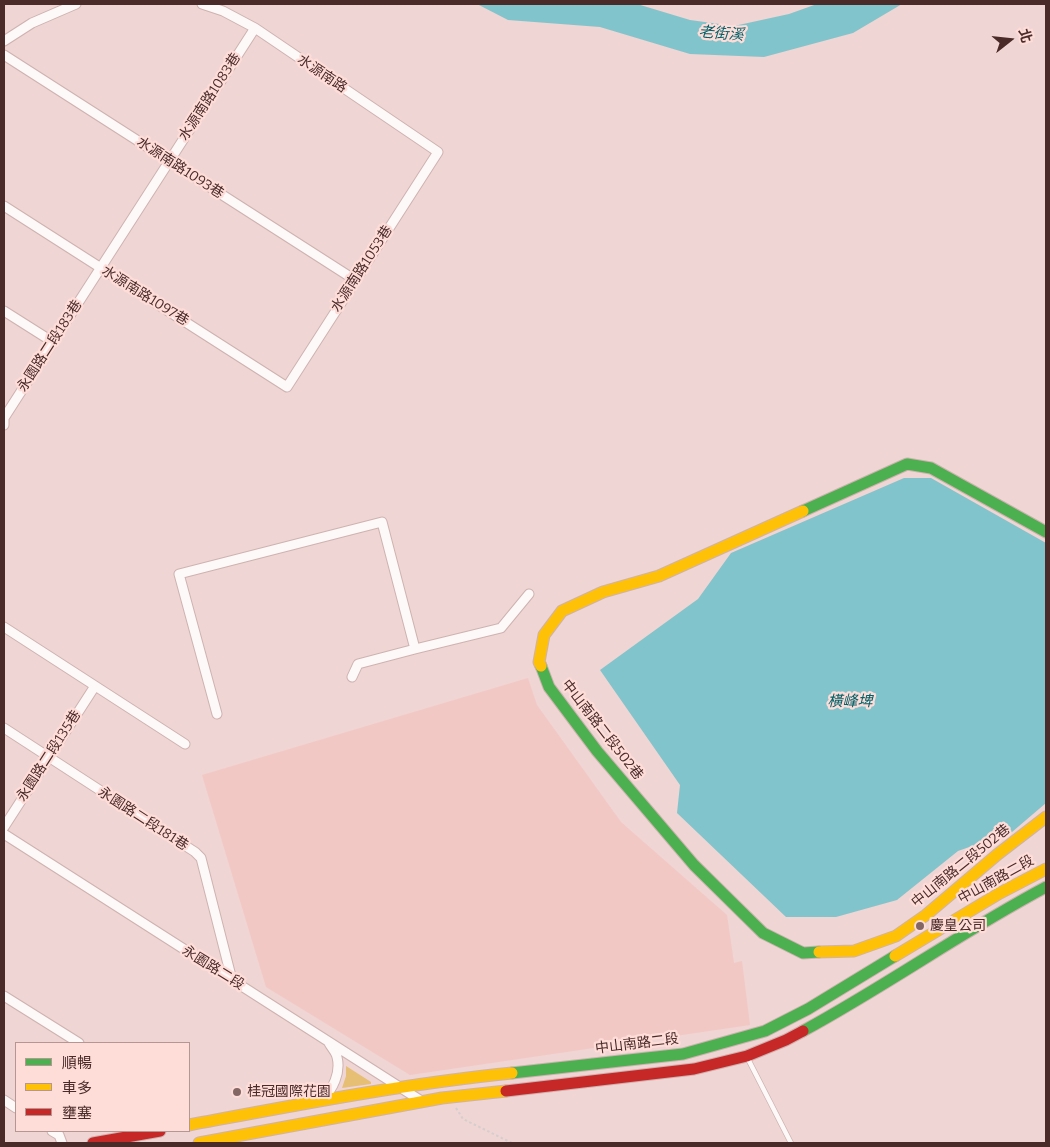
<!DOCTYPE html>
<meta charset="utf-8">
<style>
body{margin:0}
#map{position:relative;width:1050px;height:1147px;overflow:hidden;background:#efd5d3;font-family:Bitter,"Noto Sans TC",serif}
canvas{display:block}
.frame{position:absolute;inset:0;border:5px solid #4b2b29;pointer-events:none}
.legend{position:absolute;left:15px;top:1042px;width:175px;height:90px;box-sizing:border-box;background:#feddd9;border:1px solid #b69693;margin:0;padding:6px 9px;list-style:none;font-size:15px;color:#4b2b29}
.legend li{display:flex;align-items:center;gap:10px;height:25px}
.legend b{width:25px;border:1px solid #b69693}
.north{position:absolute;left:985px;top:15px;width:50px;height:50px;-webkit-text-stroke:4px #feddd9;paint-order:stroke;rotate:74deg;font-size:14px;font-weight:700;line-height:20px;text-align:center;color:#4b2b29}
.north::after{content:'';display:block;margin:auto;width:18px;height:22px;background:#4b2b29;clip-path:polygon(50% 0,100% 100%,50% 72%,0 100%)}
</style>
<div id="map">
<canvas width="1050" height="1147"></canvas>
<div class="frame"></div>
<ul class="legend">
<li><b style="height:6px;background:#4caf50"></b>順暢</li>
<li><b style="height:6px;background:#ffc107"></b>車多</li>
<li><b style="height:6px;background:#c62828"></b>壅塞</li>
</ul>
<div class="north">北</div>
</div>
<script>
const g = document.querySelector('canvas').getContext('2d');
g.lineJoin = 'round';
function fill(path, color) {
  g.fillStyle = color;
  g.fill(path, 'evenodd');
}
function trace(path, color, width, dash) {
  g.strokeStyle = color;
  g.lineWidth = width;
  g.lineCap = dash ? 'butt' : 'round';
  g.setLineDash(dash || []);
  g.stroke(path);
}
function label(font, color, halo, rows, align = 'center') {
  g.font = font + ' Bitter,"Noto Sans TC",serif';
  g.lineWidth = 4.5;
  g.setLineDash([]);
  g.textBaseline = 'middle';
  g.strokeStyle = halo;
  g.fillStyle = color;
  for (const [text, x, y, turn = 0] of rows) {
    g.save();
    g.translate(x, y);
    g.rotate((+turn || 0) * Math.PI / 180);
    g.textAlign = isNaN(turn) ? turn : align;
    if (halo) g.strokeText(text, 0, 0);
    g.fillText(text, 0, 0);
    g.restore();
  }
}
fill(new Path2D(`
 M528 678 537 705 621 822 727 915 734 963 742 961 750 1025 410 1075 266 987 202 775Z`), '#f2c8c5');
fill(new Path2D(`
 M346 1066 371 1082V1084L342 1088 346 1076Z`), '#e6be74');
fill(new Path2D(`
 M477 4H637L690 20 734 26 789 14 817 4H902L853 33 764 57 690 54 600 27 508 20Z
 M904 478H931L1046 543V803L1012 832 958 851 897 900 836 917H786L677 813 680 785 600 670 698 599 731 553Z`), '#82c4cb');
const lane = new Path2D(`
 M747 1057 791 1143`);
const street = new Path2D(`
 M4 41 32 23 76 4
 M4 55 355 280
 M4 206 287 387 438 152 255 28 223 11 202 4
 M4 311 53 342
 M4 425V418L255 28
 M4 627 185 744
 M415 649 501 628 529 594
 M217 714 179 574 382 522 415 649 358 664 352 677
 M4 728 195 852 201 858 232 980
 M4 827 95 686
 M4 834 423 1102
 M4 996 79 1043
 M4 1100 16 1108
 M322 1100C333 1089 341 1073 337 1057 336 1052 331 1047 329 1043
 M52 1131 59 1135 62 1143`);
const fast = new Path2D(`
 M803 511 907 464 931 468 1046 532
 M541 666 549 687 597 751 694 865 763 933 803 953 819 952
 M803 1031C886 986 963 931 1046 887
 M512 1073 683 1054 765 1031 808 1009 895 956`);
const slow = new Path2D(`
 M541 666 539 662 544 635 562 611 603 592 659 576 803 511
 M819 952 854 951 896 936 926 915 998 854 1046 817
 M895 956 1000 893 1046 869
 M189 1125C296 1105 403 1084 512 1073
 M199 1143 442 1098 506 1091`);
const jam = new Path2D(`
 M506 1091 694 1069 747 1056 786 1040 803 1031
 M93 1143 160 1131`);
trace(lane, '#ceb2b0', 6);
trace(street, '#ceb2b0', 11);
trace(fast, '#ceb2b0', 13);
trace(slow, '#ceb2b0', 13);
trace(jam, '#ceb2b0', 13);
trace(new Path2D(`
 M456 1108 463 1119 512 1143`), '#d6cdcd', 2, [2.5, 2.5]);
trace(lane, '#fdf9f8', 4.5);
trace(street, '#fdf9f8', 9);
trace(fast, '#4caf50', 11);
trace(slow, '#ffc107', 11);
trace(jam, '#c62828', 11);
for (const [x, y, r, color] of [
 [920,926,5,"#846664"],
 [237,1092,5,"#846664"]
]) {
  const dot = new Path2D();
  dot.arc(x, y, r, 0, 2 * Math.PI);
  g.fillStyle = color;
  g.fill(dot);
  trace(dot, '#feddd9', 2);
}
label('14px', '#4b2b29', '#feddd9', [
 ["水源南路",322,74,34],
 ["水源南路1083巷",210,97,-57],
 ["水源南路1093巷",180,168,33],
 ["水源南路1053巷",362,269,-57],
 ["水源南路1097巷",145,296,32],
 ["永園路二段183巷",50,346,-57],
 ["中山南路二段502巷",602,730,52],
 ["永園路二段135巷",49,756,-57],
 ["永園路二段181巷",143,819,33],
 ["中山南路二段502巷",961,866,-39],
 ["中山南路二段",996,880,-29],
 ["永園路二段",213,968,32],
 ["中山南路二段",637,1044,-7]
]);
label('14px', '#4b2b29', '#feddd9', [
 ["慶皇公司",930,926],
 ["桂冠國際花園",247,1092]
], 'left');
label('italic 15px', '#016169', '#feddd9', [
 ["老街溪",721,34,4],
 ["橫峰埤",850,702]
]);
</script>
